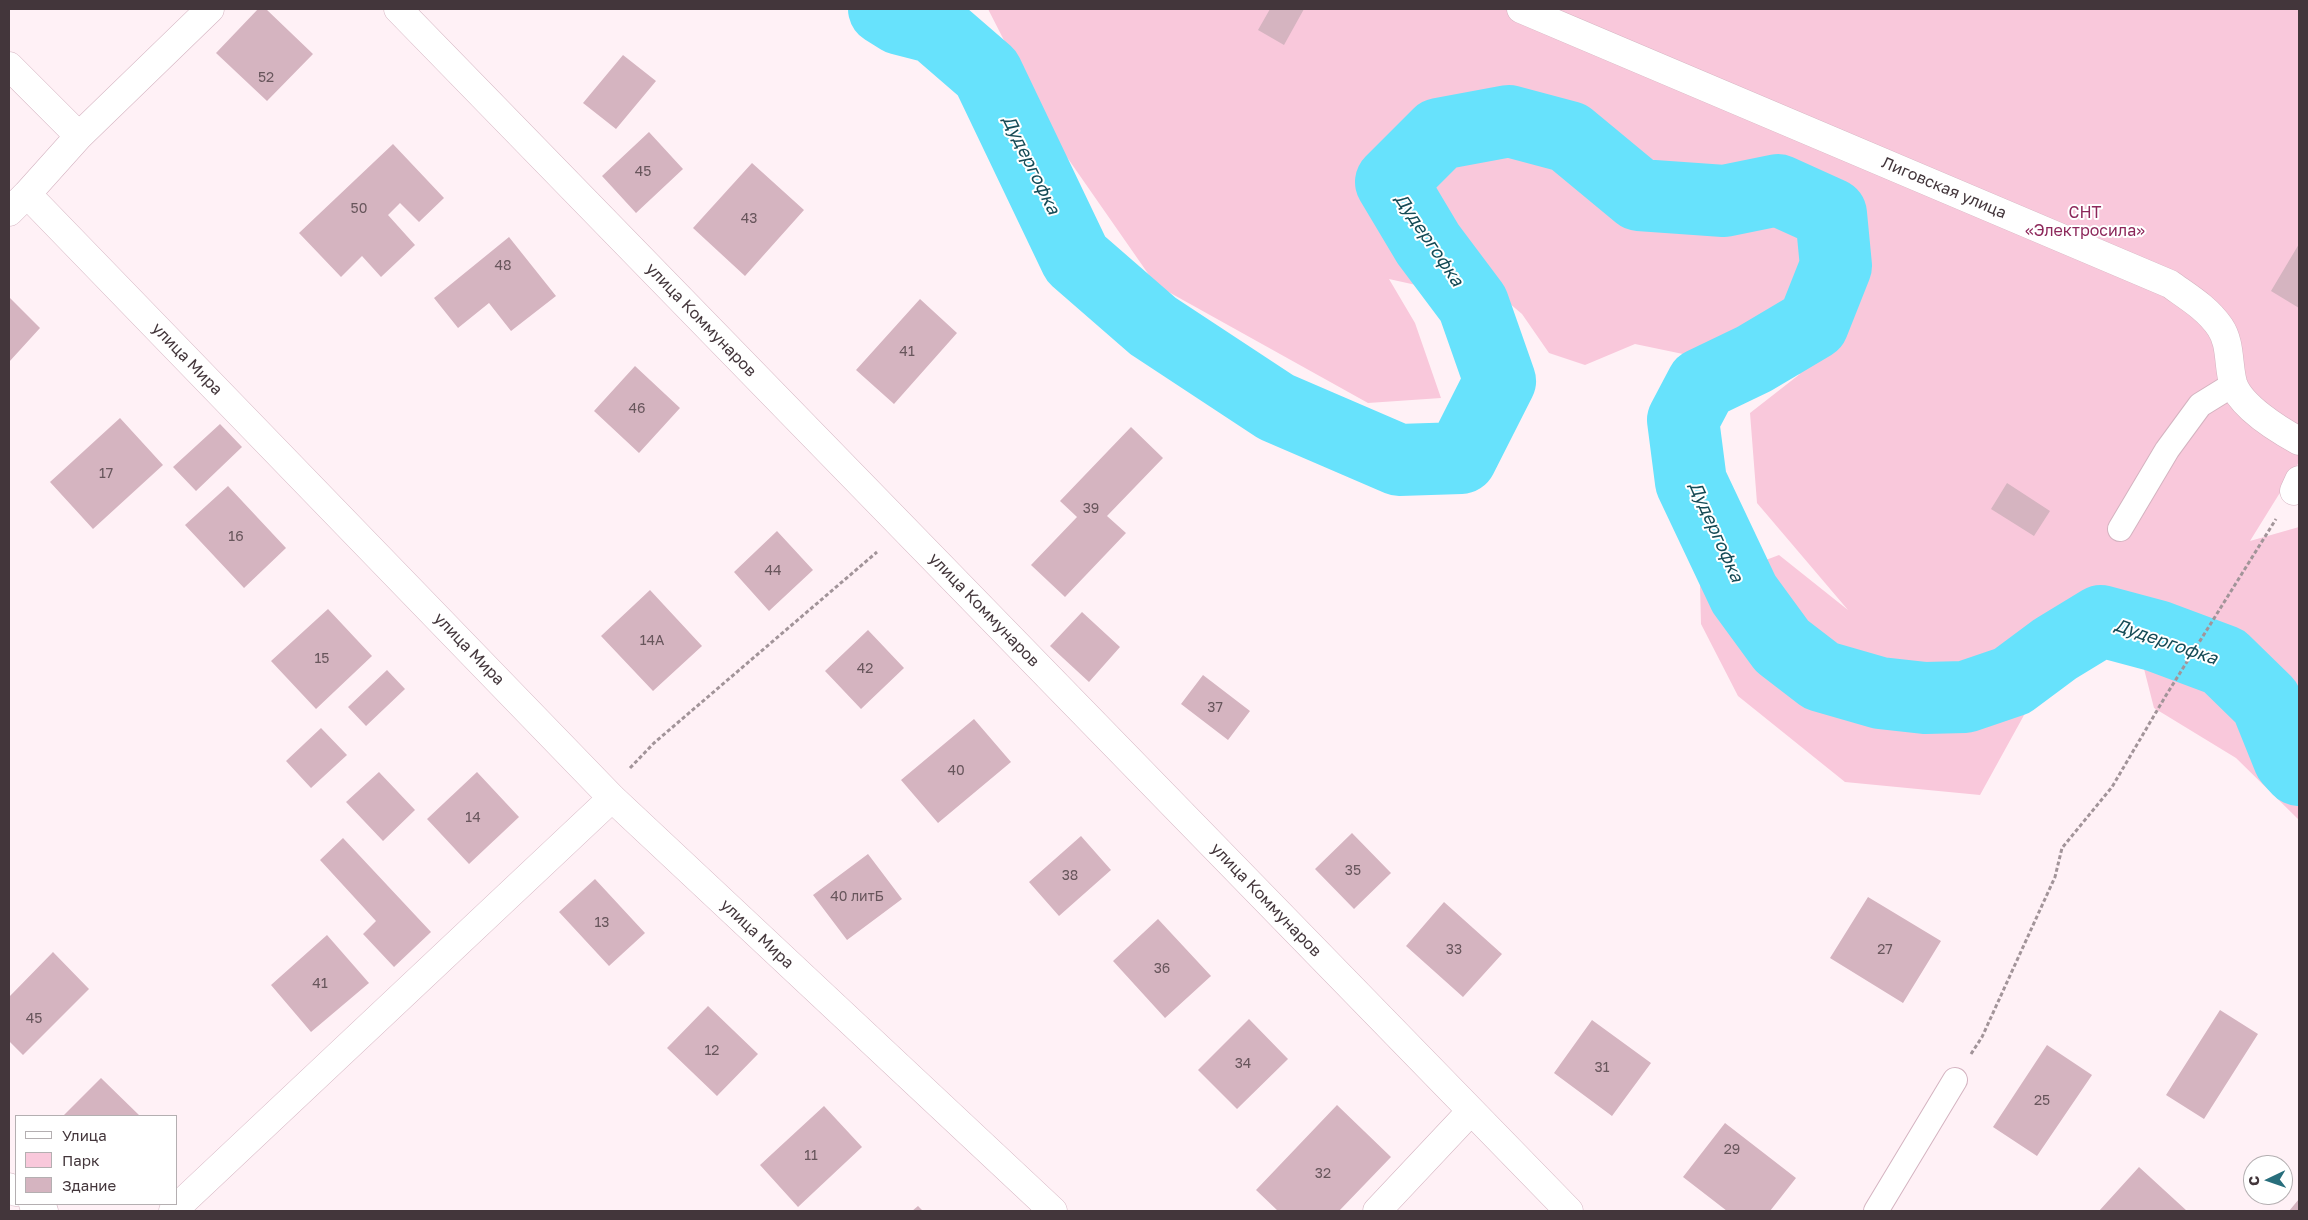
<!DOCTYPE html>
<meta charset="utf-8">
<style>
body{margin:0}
#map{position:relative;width:2308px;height:1220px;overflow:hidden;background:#fff1f6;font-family:"Golos Text",sans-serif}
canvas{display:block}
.frame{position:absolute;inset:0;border:10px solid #43363b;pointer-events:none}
.legend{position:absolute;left:15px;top:1115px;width:162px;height:90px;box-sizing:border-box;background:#fff;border:1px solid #b4afb1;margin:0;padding:6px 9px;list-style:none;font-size:15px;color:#43363b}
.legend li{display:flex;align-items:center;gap:10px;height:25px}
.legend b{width:25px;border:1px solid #b4afb1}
.north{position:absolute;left:2243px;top:1155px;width:50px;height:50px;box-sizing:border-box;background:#fff;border:1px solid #b4afb1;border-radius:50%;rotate:267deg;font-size:14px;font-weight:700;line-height:20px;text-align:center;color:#43363b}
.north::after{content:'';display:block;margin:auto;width:18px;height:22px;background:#286e7c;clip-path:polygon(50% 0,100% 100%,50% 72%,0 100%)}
</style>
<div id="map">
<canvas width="2308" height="1220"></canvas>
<div class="frame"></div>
<ul class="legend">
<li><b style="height:6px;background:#fff"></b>Улица</li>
<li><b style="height:14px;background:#f9c8db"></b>Парк</li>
<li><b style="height:14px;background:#d5b4c0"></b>Здание</li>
</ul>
<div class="north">С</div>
</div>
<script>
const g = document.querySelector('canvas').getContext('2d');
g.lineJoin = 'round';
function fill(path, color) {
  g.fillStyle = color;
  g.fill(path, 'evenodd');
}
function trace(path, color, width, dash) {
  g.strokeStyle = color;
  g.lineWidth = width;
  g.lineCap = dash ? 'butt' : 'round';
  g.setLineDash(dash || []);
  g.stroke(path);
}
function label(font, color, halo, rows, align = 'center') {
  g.font = font + ' "Golos Text",sans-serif';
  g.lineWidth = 4;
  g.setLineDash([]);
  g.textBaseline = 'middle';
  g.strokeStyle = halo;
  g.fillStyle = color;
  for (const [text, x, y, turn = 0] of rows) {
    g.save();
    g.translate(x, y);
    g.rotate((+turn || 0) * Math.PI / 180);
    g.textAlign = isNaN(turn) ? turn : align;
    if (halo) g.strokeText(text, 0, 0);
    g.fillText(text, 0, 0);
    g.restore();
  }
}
fill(new Path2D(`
 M988 9H2299V462L2250 541 2299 527V820L2236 758 2154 708 2142 661 2099 652 2034 697 1980 795 1845 782 1738 696 1701 624 1700 585 1779 555 1848 610 1757 503 1750 413 1800 374 1737 384 1683 354 1635 344 1585 365 1549 353 1522 314 1489 286 1443 291 1389 279 1415 323 1441 398 1368 403 1156 285 1055 140Z`), '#f9c8db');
trace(new Path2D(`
 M884 9 900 19 935 28 987 73 1076 259 1153 326 1276 407 1399 460 1461 458 1500 381 1473 304 1428 244 1391 182 1439 134 1509 121 1569 137 1639 195 1724 201 1778 190 1831 214 1836 266 1813 324 1754 359 1702 384 1683 420 1691 482 1744 594 1782 646 1821 676 1880 693 1925 698 1965 697 2012 681 2055 649 2101 621 2157 636 2224 661 2266 702 2289 759 2299 770`), '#67e2fc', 72);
fill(new Path2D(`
 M258 9H266L313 54 267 101 216 53Z
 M1270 9H1304L1284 45 1258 30Z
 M623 55 656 81 616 129 583 103Z
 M649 132 683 169 636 213 602 176Z
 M393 144 444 198 419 222 400 203 388 215 415 245 381 277 362 256 341 277 299 233Z
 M752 163 804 210 745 276 693 228Z
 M509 237 556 296 511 331 489 303 458 328 434 298Z
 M2299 244V308L2271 291Z
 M9 297 40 328 9 362Z
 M920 299 957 333 894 404 856 370Z
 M635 366 680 408 639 453 594 411Z
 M120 418 163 465 93 529 50 482Z
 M220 424 242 447 196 491 173 467Z
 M1131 427 1163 458 1107 516 1126 533 1065 597 1031 565 1077 517 1060 501Z
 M2007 483 2050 511 2034 536 1991 509Z
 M228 486 286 548 244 588 185 525Z
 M777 531 813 570 769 611 734 572Z
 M650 590 702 646 653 691 601 636Z
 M328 609 372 656 316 709 271 661Z
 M1082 612 1120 647 1089 682 1050 646Z
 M868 630 904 668 861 709 825 671Z
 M387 670 405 689 366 726 348 707Z
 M1203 675 1250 711 1228 740 1181 704Z
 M974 719 1011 762 938 823 901 780Z
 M321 728 347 755 311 788 286 761Z
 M379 772 415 810 383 841 346 802Z
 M477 772 519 817 469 864 427 819Z
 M1352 833 1391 873 1354 909 1315 869Z
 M1081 836 1111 870 1059 916 1029 882Z
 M343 838 431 932 394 967 363 934 376 921 320 860Z
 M868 854 902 899 847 940 813 895Z
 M595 879 645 933 609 966 559 912Z
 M1868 897 1941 941 1903 1003 1830 958Z
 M1444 902 1502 954 1463 997 1406 946Z
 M1158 919 1211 976 1165 1018 1113 961Z
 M327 935 369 983 311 1032 271 985Z
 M53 952 89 989 23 1055 9 1041V997Z
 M708 1006 758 1054 717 1096 667 1048Z
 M2220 1010 2258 1034 2204 1119 2166 1095Z
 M1249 1019 1288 1059 1237 1109 1198 1070Z
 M1592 1020 1651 1063 1612 1116 1554 1073Z
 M2047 1045 2092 1075 2037 1156 1993 1127Z
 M101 1078 140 1116H63Z
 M1337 1105 1391 1157 1339 1211H1278L1256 1190Z
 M824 1106 862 1147 798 1207 760 1165Z
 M1725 1123 1796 1178 1770 1211H1727L1683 1177Z
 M2139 1167 2187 1211H2099Z
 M2299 1199V1211H2289Z
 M918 1206 923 1211H912Z`), '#d5b4c0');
const lane = new Path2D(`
 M2120 529 2167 450 2200 405 2234 384
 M1876 1211 1955 1080`);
const street = new Path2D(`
 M398 9 1569 1211
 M1521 9 2170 284C2188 297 2207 308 2220 327 2231 343 2228 365 2233 383 2240 406 2279 430 2299 441
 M9 66 79 136 27 194 612 798 1053 1211
 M79 136 210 9
 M9 212 27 194
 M2294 491 2299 480
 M9 1187 16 1192
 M33 1204 44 1211
 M173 1211 612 798
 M1377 1211 1471 1111`);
trace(lane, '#d4b3c0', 26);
trace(street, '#d4b3c0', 29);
trace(new Path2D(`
 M630 768 654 743 877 552
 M1971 1054 1982 1037 2055 877 2062 848 2112 787 2165 697 2276 519`), '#a29499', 3, [4, 2.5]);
trace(lane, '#fff', 24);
trace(street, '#fff', 28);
label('14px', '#68565c', null, [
 ["52",266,78],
 ["45",643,172],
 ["50",359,209],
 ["43",749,219],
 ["48",503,266],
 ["41",907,352],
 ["46",637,409],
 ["17",106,474],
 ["39",1091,509],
 ["16",236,537],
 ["44",773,571],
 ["14А",652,641],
 ["15",322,659],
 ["42",865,669],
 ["37",1215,708],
 ["40",956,771],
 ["14",473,818],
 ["35",1353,871],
 ["38",1070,876],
 ["40 литБ",857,897],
 ["13",602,923],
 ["33",1454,950],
 ["27",1885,950],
 ["36",1162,969],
 ["41",320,984],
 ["45",34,1019],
 ["12",712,1051],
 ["34",1243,1064],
 ["31",1602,1068],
 ["25",2042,1101],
 ["29",1732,1150],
 ["11",811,1156],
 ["32",1323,1174]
]);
label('16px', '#43363b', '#fff', [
 ["Лиговская улица",1944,188,23],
 ["улица Коммунаров",701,320,46],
 ["улица Мира",187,359,46],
 ["улица Коммунаров",984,610,46],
 ["улица Мира",469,649,46],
 ["улица Коммунаров",1266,900,46],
 ["улица Мира",757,934,43]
]);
label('16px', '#8c275a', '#fff', [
 ["СНТ",2085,213],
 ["«Электросила»",2085,231]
]);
label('italic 18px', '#154b56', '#fff', [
 ["Дудергофка",1031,165,64],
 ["Дудергофка",1429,240,56],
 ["Дудергофка",1716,532,66],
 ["Дудергофка",2166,642,19]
]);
</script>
